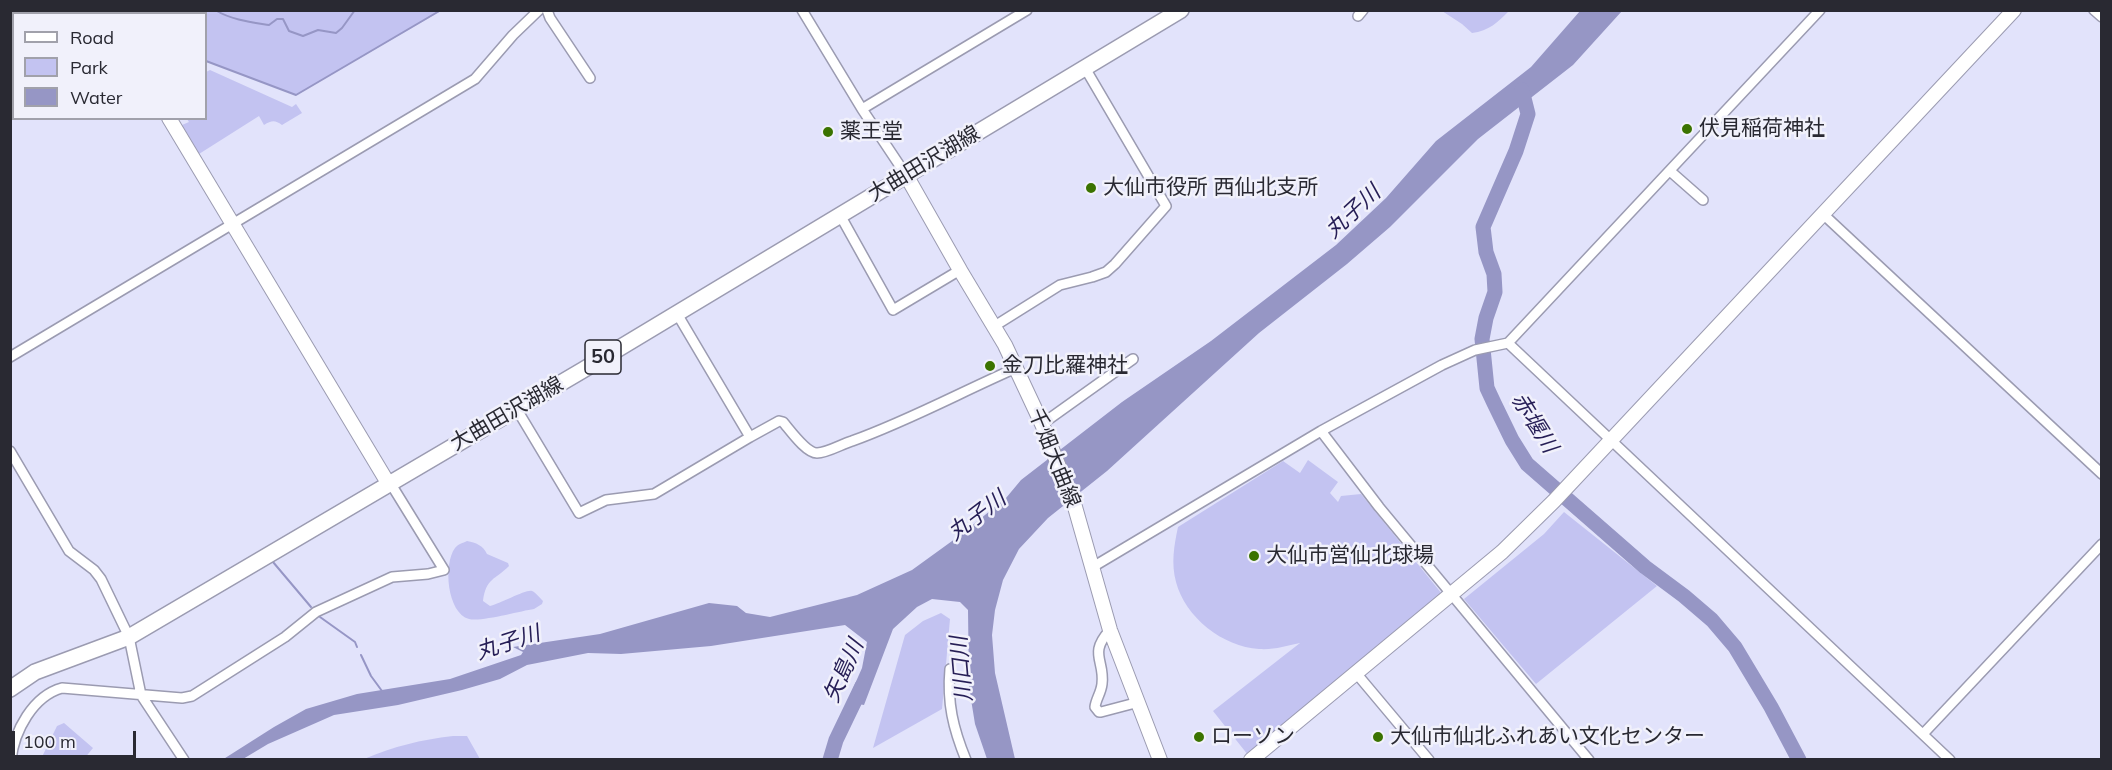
<!DOCTYPE html>
<meta charset="utf-8">
<style>
body{margin:0}
#map{position:relative;width:2112px;height:770px;overflow:hidden;background:#e2e3fb;font-family:Mulish,sans-serif}
canvas{display:block}
.frame{position:absolute;inset:0;border:12px solid #292932;pointer-events:none}
.legend{position:absolute;left:12px;top:12px;width:195px;height:108px;box-sizing:border-box;background:#f1f1fb;border:2px solid #a1a1ab;margin:0;padding:8px 10px;list-style:none;font-size:18px;color:#292932}
.legend li{display:flex;align-items:center;gap:12px;height:30px}
.legend b{width:30px;border:2px solid #a1a1ab}
.scale{position:absolute;left:12px;top:731px;width:124px;height:27px;box-sizing:border-box;border:3px solid #292932;border-top:0;padding-left:8px;font-size:18px;line-height:21px;white-space:nowrap;color:#292932;-webkit-text-stroke:4px #f1f1fb;paint-order:stroke}
</style>
<div id="map">
<canvas width="2112" height="770"></canvas>
<div class="frame"></div>
<ul class="legend">
<li><b style="height:8px;background:#fff"></b>Road</li>
<li><b style="height:16px;background:#c3c3f1"></b>Park</li>
<li><b style="height:16px;background:#9696c5"></b>Water</li>
</ul>
<div class="scale">100 m</div>
</div>
<script>
const g = document.querySelector('canvas').getContext('2d');
g.lineJoin = 'round';
function fill(path, color) {
  g.fillStyle = color;
  g.fill(path, 'evenodd');
}
function trace(path, color, width, dash) {
  g.strokeStyle = color;
  g.lineWidth = width;
  g.lineCap = dash ? 'butt' : 'round';
  g.setLineDash(dash || []);
  g.stroke(path);
}
function label(font, color, halo, rows, align = 'center') {
  g.font = font + ' Mulish,"Noto Sans JP",sans-serif';
  g.lineWidth = 5;
  g.setLineDash([]);
  g.textBaseline = 'middle';
  g.strokeStyle = halo;
  g.fillStyle = color;
  for (const [text, x, y, turn = 0] of rows) {
    g.save();
    g.translate(x, y);
    g.rotate((+turn || 0) * Math.PI / 180);
    g.textAlign = isNaN(turn) ? turn : align;
    if (halo) g.strokeText(text, 0, 0);
    g.fillText(text, 0, 0);
    g.restore();
  }
}
fill(new Path2D(`
 M135 11H441L296 95 206 61V14H136Z
 M1442 11 1509 10V11C1498 22 1489 31 1472 33L1462 24Z
 M210 70 292 107 296 104 302 113 282 125C275 120 272 120 264 125L259 116 199 154 182 125 189 122 187 119 206 118V72Z
 M1308 460 1338 482 1330 493 1338 502 1341 496 1361 494 1442 594 1248 755 1213 711 1300 643C1286 646 1274 650 1259 649 1223 647 1185 617 1176 582 1171 563 1174 546 1178 527L1283 461 1300 473Z
 M1564 512 1657 586 1536 684 1464 599 1544 534Z
 M467 541C476 543 483 545 487 554L508 563 509 566C495 580 486 578 483 601L490 606C500 604 526 589 532 591 535 592 540 598 543 601L542 604 534 609C520 611 482 622 469 619 447 613 443 564 455 548 458 544 463 543 467 541Z
 M941 613 950 619 942 709 873 748 905 635 923 621Z
 M64 723 93 748 84 759H41L57 726Z
 M453 736H467L480 759H364C395 746 420 740 453 736Z`), '#c3c3f1');
fill(new Path2D(`
 M1580 11H1622L1573 65 1478 139 1390 227 1347 264 1259 333 1107 471 1048 518 1019 549 1003 580 995 610 992 635 995 673 1015 759H987L975 724 969 687 968 610 960 602 932 599 917 607 893 629 864 705 847 702 862 668 867 642 845 625 711 646 621 654 588 653 527 665 500 679 462 690 398 705 334 715 268 744 243 759 222 760 274 727 306 709 357 694 450 679 521 655 523 652 513 647 600 634 709 603 737 606 746 613 770 617 857 595 912 570 959 536 1006 498 1021 480 1122 402 1211 341 1336 245 1386 198 1436 141 1531 67Z`), '#9696c5');
trace(new Path2D(`
 M135 10 136 14
 M215 10C232 20 250 22 269 25L277 19H283L289 31 303 36 318 30 336 33 342 28 355 10
 M206 61 296 95 441 10
 M273 562 311 607
 M320 617 355 642 357 647
 M361 655 371 676 382 691`), '#9696c5', 2);
trace(new Path2D(`
 M1522 90 1528 114 1516 151 1483 227 1486 252 1494 274 1495 292 1486 318 1482 339 1487 388 1494 403 1512 440 1527 464 1645 567 1684 596 1712 620 1735 647 1771 707 1799 760
 M830 760 836 740 862 686`), '#9696c5', 15);
const street = new Path2D(`
 M547 10 550 18 590 78
 M802 10 862 109 906 175
 M2094 10 2102 17
 M10 13 14 10
 M1358 16 1363 10
 M862 109 1027 10
 M1670 171 1703 200
 M1823 214 2102 474
 M840 215 893 310 960 270
 M993 327 1060 285 1092 277 1106 272 1115 264 1166 206 1085 68
 M1508 343 1950 760
 M10 357 475 79 513 35 539 10
 M516 408 579 513 606 500 654 494 750 437 676 312
 M1042 424 1133 359
 M1321 431 1379 507 1589 760
 M750 437 779 421 783 422C790 430 806 453 817 453 827 453 842 444 852 441 908 421 961 392 1016 368
 M10 451 69 551 94 570 101 579 129 637 141 695 184 760
 M1091 568 1321 431 1442 365 1475 350 1508 343 1820 10
 M1110 630C1088 654 1105 660 1102 684 1101 693 1096 699 1095 707L1099 712H1101L1139 702
 M950 669C947 703 953 728 966 760
 M1356 673 1429 760
 M1923 734 2102 544
 M11 760C14 731 33 696 62 688L182 698 192 696 285 637 316 612 392 577 428 574 444 570 394 489 388 483`);
const secondary = new Path2D(`
 M102 10 104 14
 M169 118 388 483
 M906 175 960 270 1005 345 1042 424 1075 507 1110 630 1160 760
 M1251 760 1502 552 1554 501 2014 10`);
const primary = new Path2D(`
 M10 689 35 672 129 637 583 370 1181 10`);
trace(street, '#9b9bb1', 12);
trace(secondary, '#9b9bb1', 16);
trace(primary, '#9b9bb1', 18);
trace(street, '#fff', 9);
trace(secondary, '#fff', 14);
trace(primary, '#fff', 15);
for (const [x, y, r, color] of [
 [1687,129,6,"#3b7300"],
 [828,132,6,"#3b7300"],
 [1091,188,6,"#3b7300"],
 [990,366,6,"#3b7300"],
 [1254,556,6,"#3b7300"],
 [1199,737,6,"#3b7300"],
 [1378,737,6,"#3b7300"]
]) {
  const dot = new Path2D();
  dot.arc(x, y, r, 0, 2 * Math.PI);
  g.fillStyle = color;
  g.fill(dot);
  trace(dot, '#f1f1fb', 2);
}
for (const [x, y, w] of [
 [603,357,36]
]) {
  const box = new Path2D();
  box.roundRect(x - w / 2, y - 17, w, 34, 4.5);
  g.fillStyle = '#f1f1fb';
  g.fill(box);
  trace(box, '#292932', 1.5);
}
label('bold 20px', '#292932', null, [
 ["50",603,357]
]);
label('21px', '#292932', '#f1f1fb', [
 ["伏見稲荷神社",1699,129],
 ["薬王堂",840,132],
 ["大仙市役所 西仙北支所",1103,188],
 ["金刀比羅神社",1002,366],
 ["大仙市営仙北球場",1266,556],
 ["ローソン",1211,737],
 ["大仙市仙北ふれあい文化センター",1390,737]
], 'left');
label('21px', '#292932', '#f1f1fb', [
 ["大曲田沢湖線",924,164,-31],
 ["大曲田沢湖線",507,414,-30],
 ["千畑大曲線",1054,458,68]
]);
label('italic 22px', '#261e56', '#f1f1fb', [
 ["丸子川",1353,212,-43],
 ["赤堰川",1534,423,58],
 ["丸子川",977,516,-37],
 ["丸子川",508,643,-18],
 ["川口川",962,669,-95],
 ["矢島川",844,671,-66]
]);
</script>
